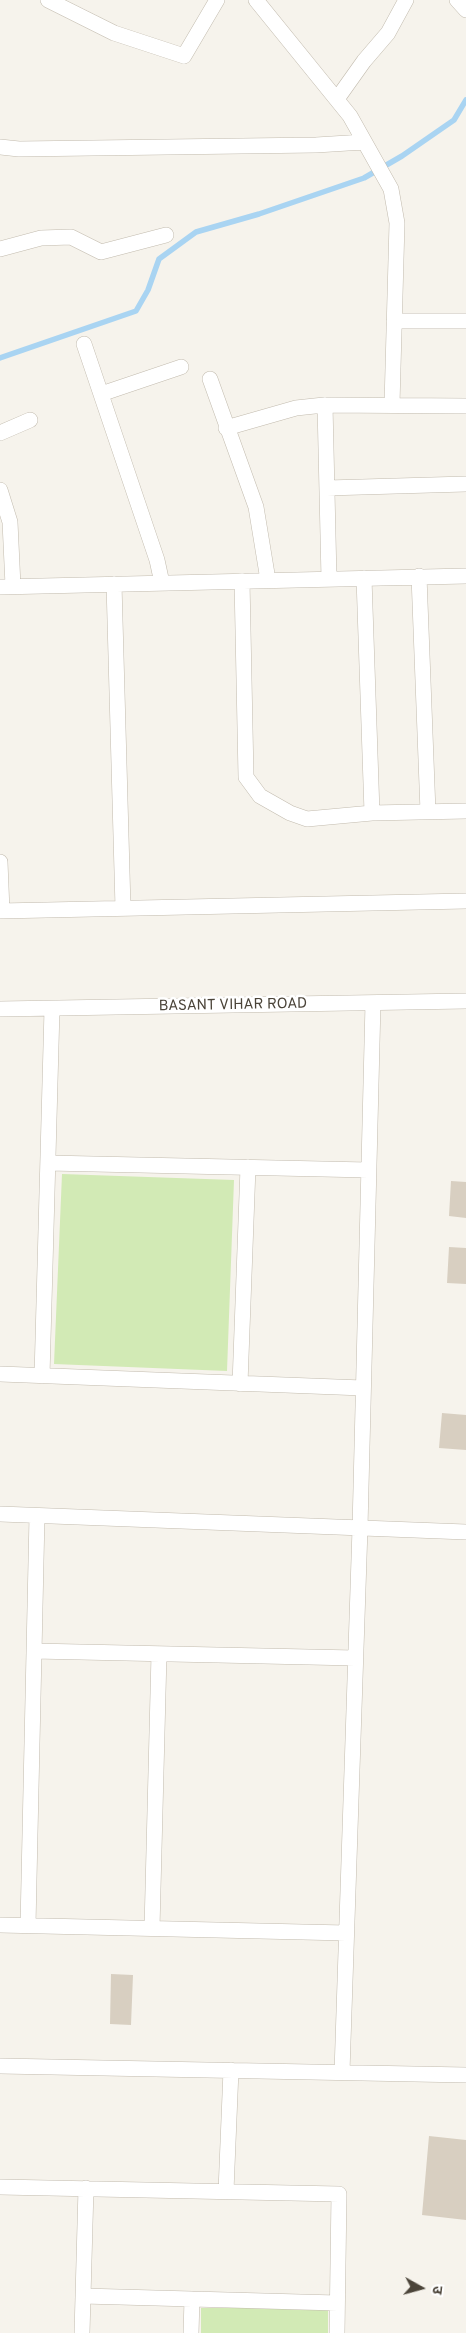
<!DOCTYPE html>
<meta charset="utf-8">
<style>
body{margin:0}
#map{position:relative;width:466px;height:2333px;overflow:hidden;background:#f6f3ec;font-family:Overpass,"Noto Sans Devanagari",sans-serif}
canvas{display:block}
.north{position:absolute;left:396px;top:2263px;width:50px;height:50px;-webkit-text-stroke:4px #fff;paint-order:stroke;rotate:97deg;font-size:14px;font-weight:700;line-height:20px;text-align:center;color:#4b4439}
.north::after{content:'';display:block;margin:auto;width:18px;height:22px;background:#4b4439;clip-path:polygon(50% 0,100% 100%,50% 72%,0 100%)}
</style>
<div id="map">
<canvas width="466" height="2333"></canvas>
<div class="north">उ</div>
</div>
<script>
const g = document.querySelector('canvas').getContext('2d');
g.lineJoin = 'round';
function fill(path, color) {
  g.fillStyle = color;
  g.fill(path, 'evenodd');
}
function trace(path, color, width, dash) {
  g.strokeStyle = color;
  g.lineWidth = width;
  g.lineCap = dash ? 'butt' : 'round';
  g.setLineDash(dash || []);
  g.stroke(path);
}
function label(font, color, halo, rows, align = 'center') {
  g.font = font + ' Overpass,sans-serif';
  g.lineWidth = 5;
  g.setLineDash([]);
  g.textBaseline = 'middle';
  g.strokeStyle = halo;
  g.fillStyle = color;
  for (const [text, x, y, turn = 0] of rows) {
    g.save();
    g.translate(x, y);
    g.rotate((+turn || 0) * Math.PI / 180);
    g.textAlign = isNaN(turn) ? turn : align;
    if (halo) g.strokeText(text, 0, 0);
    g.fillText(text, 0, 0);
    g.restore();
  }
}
fill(new Path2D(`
 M62 1174 234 1180 227 1371 54 1364Z
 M201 2308H328V2333H201Z`), '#d2eab5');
trace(new Path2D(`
 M0 358 136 311 148 290 159 259 196 232 259 214 364 178 402 156 454 120 466 100`), '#a9d4f2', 5.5);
fill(new Path2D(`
 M451 1181 466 1182V1218L449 1216Z
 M449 1247 466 1248V1284L447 1283Z
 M442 1413 466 1415V1450L439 1448Z
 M111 1974 133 1975 131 2025 110 2024Z
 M429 2136 466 2140V2220L422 2215Z`), '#d8cfc1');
const minor = new Path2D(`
 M48 0 114 33 184 56 217 0
 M256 0 350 116 391 189 397 223 392 404
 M457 0 466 10
 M337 99 364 61 388 33 406 0
 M0 147 19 149 316 145 364 142
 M0 249 41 238 71 237 101 252 166 235
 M394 321H466
 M84 344 157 560 162 583
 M210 379 256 507 268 580
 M101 394 181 367
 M325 405 329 579
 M226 428 296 408 324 405 466 406
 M0 433 30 420
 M327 488 466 484
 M0 490 10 522 13 586
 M419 576 428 812
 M364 578 372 813
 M242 581 246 777 260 796 290 813 307 819 372 813 466 811
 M114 584 123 908
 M0 587 466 576
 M0 862 2 911
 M0 911 466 901
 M0 1009 466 1001
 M48 1163 368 1170
 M0 1374 363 1388
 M42 1376 52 1009
 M240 1384 248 1167
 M0 1514 466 1532
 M34 1651 355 1658
 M0 1925 346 1933
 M28 1925 37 1516
 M152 1928 159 1654
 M0 2066 466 2075
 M342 2072 360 1528 373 1003
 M0 2187 339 2194 337 2333
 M226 2191 231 2070
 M83 2296 337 2303
 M82 2333 86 2188
 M191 2333 192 2299`);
trace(minor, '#c2bbae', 16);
trace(minor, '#fff', 15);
label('15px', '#4b4439', '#fff', [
 ["BASANT VIHAR ROAD",233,1006,-1]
]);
</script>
